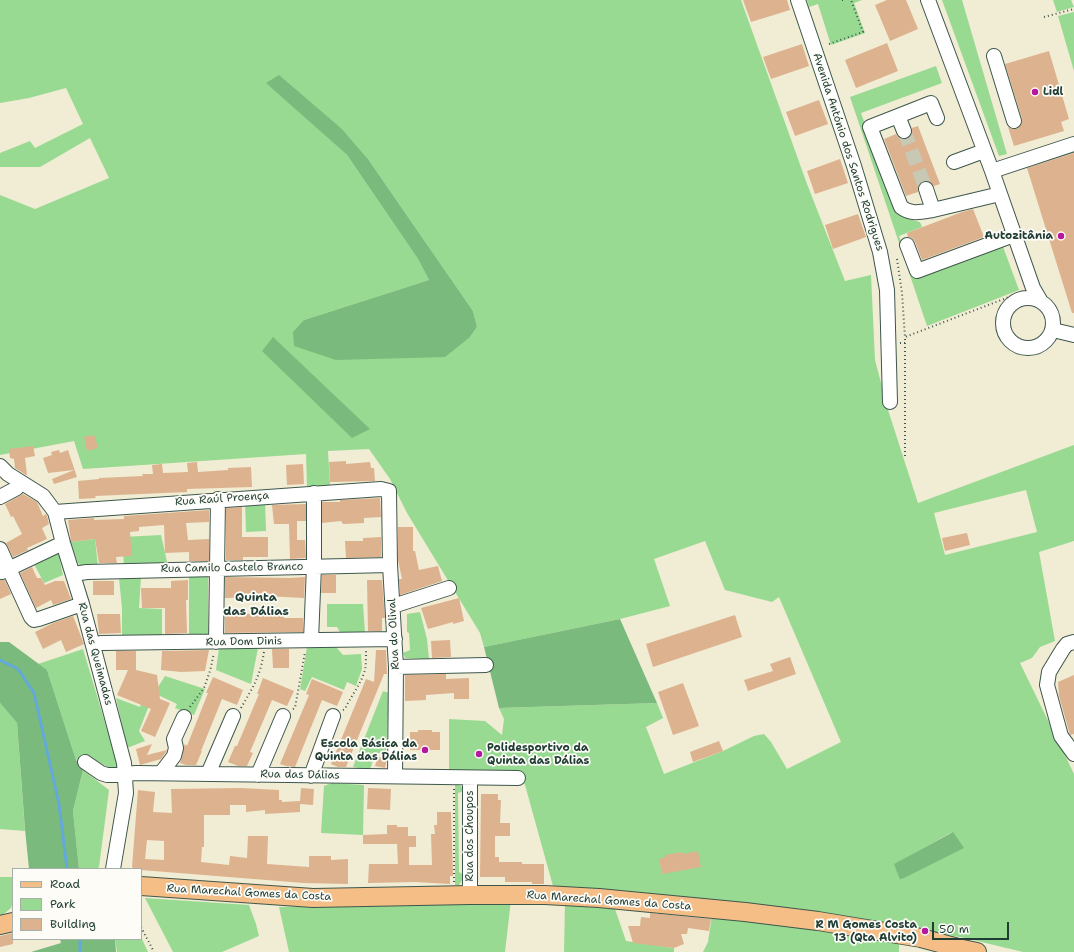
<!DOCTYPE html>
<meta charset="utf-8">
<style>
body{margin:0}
#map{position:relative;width:1074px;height:952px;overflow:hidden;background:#f1ecd4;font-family:"Shantell Sans",sans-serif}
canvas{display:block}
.legend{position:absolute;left:12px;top:868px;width:130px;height:72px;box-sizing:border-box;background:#fdfcf7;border:1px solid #a4b0a9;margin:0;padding:5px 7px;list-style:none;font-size:12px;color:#1f3d34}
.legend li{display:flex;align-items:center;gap:8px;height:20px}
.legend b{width:20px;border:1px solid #a4b0a9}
.scale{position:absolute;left:932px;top:922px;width:77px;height:18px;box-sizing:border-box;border:2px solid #1f3d34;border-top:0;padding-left:5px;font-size:12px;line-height:14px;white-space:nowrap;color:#1f3d34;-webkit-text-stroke:3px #fdfcf7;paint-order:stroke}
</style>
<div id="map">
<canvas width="1074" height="952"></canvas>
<ul class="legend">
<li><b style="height:5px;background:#f6be87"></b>Road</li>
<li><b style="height:11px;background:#98da92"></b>Park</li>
<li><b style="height:11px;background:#ddb28f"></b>Building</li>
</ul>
<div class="scale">50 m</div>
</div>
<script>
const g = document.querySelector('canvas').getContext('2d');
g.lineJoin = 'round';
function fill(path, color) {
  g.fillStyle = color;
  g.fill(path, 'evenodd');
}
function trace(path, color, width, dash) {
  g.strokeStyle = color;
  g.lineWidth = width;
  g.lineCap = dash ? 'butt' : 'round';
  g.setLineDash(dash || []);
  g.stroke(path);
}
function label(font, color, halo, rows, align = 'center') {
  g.font = font + ' "Shantell Sans",sans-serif';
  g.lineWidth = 3.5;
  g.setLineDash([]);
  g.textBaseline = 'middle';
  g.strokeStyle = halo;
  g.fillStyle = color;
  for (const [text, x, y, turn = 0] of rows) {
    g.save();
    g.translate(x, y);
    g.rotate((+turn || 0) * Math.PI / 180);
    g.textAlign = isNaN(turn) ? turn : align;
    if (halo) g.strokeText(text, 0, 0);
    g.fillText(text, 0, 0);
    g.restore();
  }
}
fill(new Path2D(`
 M0 0H741L807 184 845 281 871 275 875 360 889 413 918 503 1074 445V541L1039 552 1055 641 1040 647 1032 658 1020 663 1074 774V952H1023L965 938 801 909 553 886 525 785 515 772H449V719L485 721 502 735 504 719 499 708 657 703 663 718 646 727 664 774 723 751 754 736 764 734 771 742 787 769 841 742 779 597 772 602 725 590 705 541 654 559 670 606 620 619 484 647 480 633 407 513 390 479 369 449 328 451 330 485 307 487 306 454 83 469 74 441 0 455V195L35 209 109 178 90 138 40 167H0V153L30 141 35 148 83 124 66 88 29 98 0 103ZM267 83 343 130 368 159 473 311 477 327 470 337 304 320 429 280 418 259 347 155ZM1026 490 1037 532 945 555 934 513ZM952 832 901 880H900L895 864Z
 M807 0H862L854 3 865 33 831 45 818 4 809 7Z
 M942 0H962L1007 154 999 156Z
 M1053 0H1071L1074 7 1057 12Z
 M1074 12V71L1058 16Z
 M936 66 942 83 861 113 898 213 908 219 920 222 922 227 899 236 915 277 1002 244 1019 290 927 326 850 97Z
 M245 501H265L266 531 246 532Z
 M161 535 168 566H124L122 537Z
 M95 539 98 567H82L78 563 71 542Z
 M58 551 63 575 44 583 33 562Z
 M189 575H208V636H189Z
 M141 577 139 608 162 609V638H122V608L119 578Z
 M327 604H363L365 633 341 634 337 627H327Z
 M420 612 427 639 429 659 405 658 403 653 410 650 409 633 407 632V614Z
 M307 647H336L343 655 361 654 362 669 356 686 347 682 344 690 312 677 305 691 300 689Z
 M219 648H258L251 684 216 670Z
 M83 649 118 766 113 770 86 755 76 760 47 670 38 664Z
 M165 676 205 689 194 715 175 708 177 704 154 693 139 731 145 741 127 748 116 698 140 707 147 688 158 687Z
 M383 691 389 693 386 753H375L370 770 353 767Z
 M0 703 17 723 25 831 0 829Z
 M83 770 109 790 99 867 97 869H79L73 811Z
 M332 783 364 785 363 835 321 833 324 786Z
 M455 784 461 786 464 791 458 793 459 872 465 876 459 885H455Z
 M0 877H13V902L11 908 0 917Z
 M145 898 249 905 256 924 259 936 222 952H173Z
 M496 900H511L505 952H289L279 907Z
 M565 902 614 906 626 941 674 948V952H564Z
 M712 915 899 941V952H703L708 942Z
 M141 937 148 952H117L115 939H141Z`), '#98da92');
fill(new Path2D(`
 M279 75 343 130 368 159 473 311 477 327 470 337 445 357 336 360 294 346 293 332 304 320 429 280 418 259 347 155 266 83Z
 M273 337 370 429 352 438 262 351Z
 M620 619 657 703 499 708 484 647Z
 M0 642H9L47 670 76 760 83 770 73 811 79 869H29L25 829 17 723 0 703Z
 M953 832 964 848 900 880 894 864Z
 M60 939H115L116 952H31L61 943Z`), '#7aba7c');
trace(new Path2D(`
 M0 660 18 669 34 693 59 804 67 869
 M80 952V939`), '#63a9d9', 3);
fill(new Path2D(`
 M743 0H787L790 10 751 22Z
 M887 0H906L918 29 890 41 875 5Z
 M887 43 898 71 856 88 845 60Z
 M802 44 809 66 771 79 763 57Z
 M1049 51 1069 119 1061 122 1064 131 1014 146 1008 127 1012 129H1017L1022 123V119L1005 64Z
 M819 100 828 124 795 136 786 112Z
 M918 126 940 184 934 186 928 181H923L918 187V192L906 196 884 139 896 134 899 138 907 139 911 136 912 128Z
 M1074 153V313H1072L1027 168Z
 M840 159 848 183 815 194 807 171Z
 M973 209 984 237 922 260 915 242 912 238 908 237 907 233 962 212Z
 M858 214 866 237 833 249 825 225Z
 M94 435 98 448 87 451 84 437Z
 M33 446 35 456 25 458 27 475H26L15 468 14 459 10 458 9 449Z
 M59 450 60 453 68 450 77 477 54 484 52 479 74 470 48 473 43 458 52 455 51 452Z
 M346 461V464L370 462 371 468H374L375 481 330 482 329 462Z
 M197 462 198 472 228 470V468L251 467 252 487 187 489V492L95 496 96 498 79 499 78 481 99 479V478L143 476 142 474H153L152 465 162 464 163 473 188 472 187 463Z
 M303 464 304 484 287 485 286 465Z
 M23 494 37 502 43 516 46 514 47 516 49 524 42 528 47 539 27 548 28 550 13 557 6 543 22 534 13 516 11 517 5 504Z
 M380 498 381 517 364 518V523L343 524 341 521 322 523V502H340V500Z
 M306 504V521H297V540H305L306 558 290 559 289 524H274L272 505Z
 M242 507V537H268V557H243V560H226V508Z
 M209 510V522L186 523 188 540 209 539V561H189V552L165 553 164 525 139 527V531L130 532 132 556 116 557 117 563H99L95 539 71 542 68 520 94 518V520L124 519V516Z
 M398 527H413V551H415L419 570 438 566 442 581 400 595 399 579H402L398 560Z
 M967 533 970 545 945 551 942 538Z
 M381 537V557L346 558 345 541H363V538Z
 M32 567 37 578H41L45 585 55 581H64L71 599 53 605 51 600 36 608 20 573Z
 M322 575H336V593H321Z
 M225 577 290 578 305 577 304 598 264 596V597L225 598Z
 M0 580H5L11 594 0 599Z
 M188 580V600H186L187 633 165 634V608H142L141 588H171V581Z
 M367 580H382L385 618H382V631H368Z
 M93 581H114V595H93Z
 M459 598 464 621 453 624V622L428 629 421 608Z
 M284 612V618H303V632L225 633V613L267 614V613Z
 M97 614H120L121 633 99 634Z
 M735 615 742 637 653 667 646 644Z
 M73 616 84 644 66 652 61 640 43 649 35 632 53 623Z
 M450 640 451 657 432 658 431 641Z
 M272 649H289V668H273Z
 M209 650 205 671 181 672 161 670 162 651Z
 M376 650H386L387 674H384L346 767H338L331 764 366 679 374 682Z
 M116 651H136V670L157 675 160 699 170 703 155 737 141 731 151 709 117 695 128 670H116Z
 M790 657 796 674 748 691 744 680 773 671 770 664Z
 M446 674V679L469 678V699H454V693L426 695V700L405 701V675Z
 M1074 675V734L1070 735 1059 696 1058 682Z
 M213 677 243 690 237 705 222 699 201 751H202L196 765H186L180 763 182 758 184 746 185 744 187 746 208 693H206Z
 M263 678 294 691 287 706 272 700 250 752 253 753 247 766H238L228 762 235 746H237L259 694H257Z
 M312 679 343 692 337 706 322 700 295 767 286 766 280 764 309 695 306 694Z
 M683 683 699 726 673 735 658 692Z
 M418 730H432V732H440V750H410V732H418Z
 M719 741 723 751 693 762 690 752Z
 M152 744 147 755 167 750 166 752 161 759 140 765 136 749Z
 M378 757 387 759 385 768 375 766Z
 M241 788 279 790V800H282V802L300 801 301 788 314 789 313 805 300 804V812L265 814V810L246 812V805H230V815H204V847H202L201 862 229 865 230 856 247 858 248 836H268L267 864 309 867V856H331V860L348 859V884L304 883 141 870V869H135L132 867 138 790 155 792 153 812 172 813 171 789ZM147 840 164 841V860L145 859Z
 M368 788 391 789 390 810 367 809Z
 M481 794H498V800H501L500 823H510V836H495V857H499V862H522V864H544V884H532V882H505V877H480Z
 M437 812H451L453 876H450V884L415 882 368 883 369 864H398L397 844H363V835L387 834V825H397V827H408V836H416V847H409V865H432L431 834H435L434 825H437Z
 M698 851 701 867 662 874 659 859 665 857V855L682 852 683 854Z
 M650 913 711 919 709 931 688 928 687 934H681L684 944 674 948 633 943 628 926H640L641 917 650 918Z
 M13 933V944L0 947V936Z`), '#ddb28f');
trace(new Path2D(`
 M904 131 926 189`), '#c7c9b4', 14, [14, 7]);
const minor = new Path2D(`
 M798 0 854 166 880 252 887 290 890 402
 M928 0 992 171 1033 288 1040 300
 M994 56 1014 121
 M898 116 870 127 901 207C911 215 921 212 933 210
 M904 131 898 116 931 103 937 118
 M954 162 984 151
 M992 171 1074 144
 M926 189 933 210 1000 194
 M907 245 917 271 1014 235
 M1003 323a25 25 0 1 1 50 0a25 25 0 1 1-50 0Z
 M1053 330 1074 335
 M0 466 8 474 43 496 55 512 63 543 82 604 124 763 126 793 113 869
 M0 497 17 488
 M55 512 381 489 389 491 390 565 396 667 395 776
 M0 549 31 617 34 620 39 619 82 604
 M2 572 63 543
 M73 574 87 572 390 565
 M393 606 449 588
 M311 640 314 566V493
 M216 642 218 499
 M1074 642 1067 644 1063 649 1049 672 1047 685 1061 736 1074 754
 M93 645 101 643 395 639
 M396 667 486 665
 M85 762 101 773 107 775H116L136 773 518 778
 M161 773 174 756 176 748 174 739 184 717
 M208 774 233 716
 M258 775 283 716
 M311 776 333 716
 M470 778V895`);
const major = new Path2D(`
 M141 886 313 898 470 895H545L599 898 745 912 818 921 921 938 958 948 977 952
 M0 925 13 922`);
trace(minor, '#3e574c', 16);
trace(major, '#3e574c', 20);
trace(new Path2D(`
 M842 0H843
 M1044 17 1074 9
 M829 44 863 32 851 0
 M897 259 902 293 905 337
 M900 343H905V337L1022 292
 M905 343V459
 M190 707 204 688 210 671 214 653
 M241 708C253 687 260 677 264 652
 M293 709 295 708 305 652
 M343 710 345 709C351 696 361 684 365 670 366 664 366 657 366 651
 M454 789V882
 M141 927 154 952`), '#3e574c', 2, [1, 3]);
trace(minor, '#fff', 14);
trace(major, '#f6be87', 18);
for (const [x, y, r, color] of [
 [1035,92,4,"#b5179e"],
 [1061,236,4,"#b5179e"],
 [425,750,4,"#b5179e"],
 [479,754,4,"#b5179e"],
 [925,931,4,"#b5179e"]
]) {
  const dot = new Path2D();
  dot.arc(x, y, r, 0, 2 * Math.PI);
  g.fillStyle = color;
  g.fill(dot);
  trace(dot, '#fdfcf7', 1.5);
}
label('bold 11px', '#1f3d34', '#fdfcf7', [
 ["Lidl",1043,92,"left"],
 ["Autozitânia",1053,236],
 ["Escola Básica da",417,744],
 ["Quinta das Dálias",417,757],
 ["Polidesportivo da",487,748,"left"],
 ["Quinta das Dálias",487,761,"left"],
 ["R M Gomes Costa",917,925],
 ["13 (Qta Alvito)",917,938]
], 'right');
label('11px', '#1f3d34', '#fdfcf7', [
 ["Avenida António dos Santos Rodrigues",848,152,72],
 ["Rua Raúl Proença",222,499,-4],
 ["Rua Camilo Castelo Branco",232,568,-1],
 ["Rua do Olival",394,634,-93],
 ["Rua Dom Dinis",244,642,-1],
 ["Rua das Queimadas",95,654,75],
 ["Rua das Dálias",300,775,1],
 ["Rua dos Choupos",470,836,-90],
 ["Rua Marechal Gomes da Costa",249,893,3],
 ["Rua Marechal Gomes da Costa",609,901,4]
]);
label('bold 12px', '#1f3d34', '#fdfcf7', [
 ["Quinta",256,598],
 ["das Dálias",256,612]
]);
</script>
